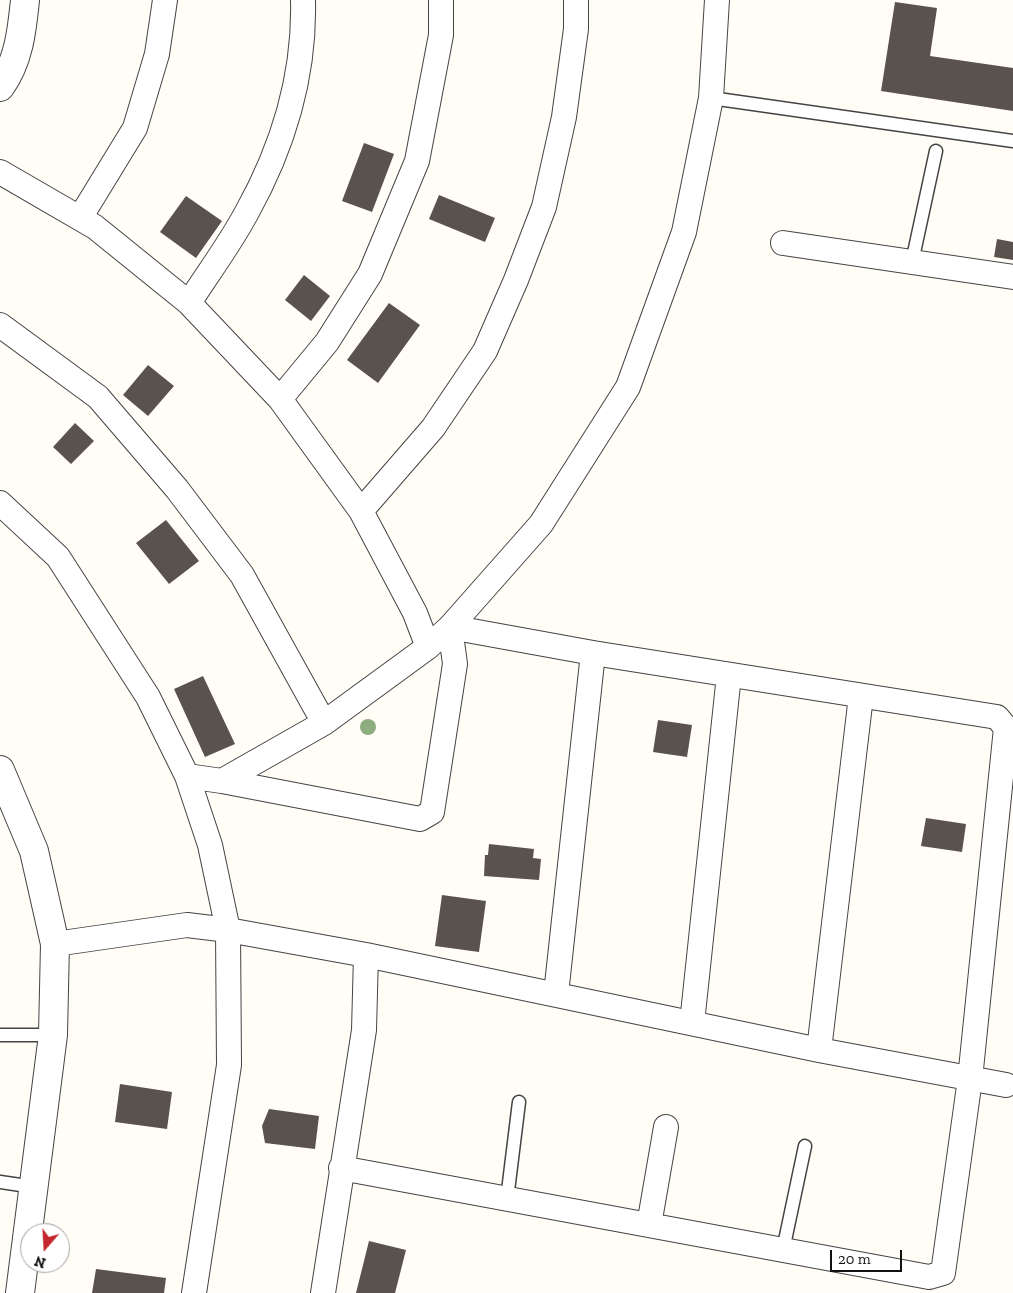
<!DOCTYPE html>
<style>
body{margin:0}
#map{position:relative;width:1013px;height:1293px;overflow:hidden;background:#fffdf5;font-family:"Zilla Slab",serif}
canvas{display:block}
.north{position:absolute;left:20px;top:1223px;width:50px;height:50px;box-sizing:border-box;background:#fff;border:1px solid #a0a0a0;border-radius:50%;rotate:199deg;font-size:14px;font-weight:700;line-height:20px;text-align:center;color:#111}
.north::after{content:'';display:block;margin:auto;width:18px;height:22px;background:#c4262e;clip-path:polygon(50% 0,100% 100%,50% 72%,0 100%)}
.scale{position:absolute;left:830px;top:1250px;width:72px;height:22px;box-sizing:border-box;border:2px solid #111;border-top:0;padding-left:6px;font-size:15px;line-height:18px;white-space:nowrap;color:#111;-webkit-text-stroke:4px #fff;paint-order:stroke}
</style>
<div id="map">
<canvas width="1013" height="1293"></canvas>
<div class="north">N</div>
<div class="scale">20 m</div>
</div>
<script>
const g = document.querySelector('canvas').getContext('2d');
g.lineJoin = 'round';
function fill(path, color) {
  g.fillStyle = color;
  g.fill(path, 'evenodd');
}
function trace(path, color, width, dash) {
  g.strokeStyle = color;
  g.lineWidth = width;
  g.lineCap = dash ? 'butt' : 'round';
  g.setLineDash(dash || []);
  g.stroke(path);
}
fill(new Path2D(`
 M895 2 937 8 930 56 1013 68V111L881 91Z
 M364 143 394 154 372 212 342 201Z
 M439 195 495 218 485 242 429 219Z
 M186 196 222 221 196 258 160 232Z
 M997 239 1013 242V260L994 257Z
 M304 275 330 296 311 321 285 300Z
 M389 303 420 325 378 383 347 360Z
 M148 365 174 386 148 416 123 395Z
 M75 423 94 441 71 464 53 447Z
 M166 520 199 561 169 584 136 543Z
 M203 676 235 744 205 757 174 689Z
 M658 720 692 725 687 757 653 752Z
 M926 818 966 824 962 852 921 846Z
 M489 844 534 849 533 858 541 859 539 880 484 876 485 855H488Z
 M442 895 486 901 479 952 435 946Z
 M120 1084 172 1092 167 1129 115 1122Z
 M269 1109 319 1116 315 1149 265 1143 262 1126Z
 M369 1241 406 1250 395 1293H356Z
 M96 1269 166 1278 164 1293H92Z`), '#5a524d');
const service = new Path2D(`
 M711 98 1013 141
 M912 262 936 151
 M0 1035H53
 M0 1182 34 1187
 M507 1199 519 1102
 M783 1250 805 1146`);
const minor = new Path2D(`
 M0 172 95 227 189 303 280 399 361 511 415 613 428 647
 M80 218 135 128 157 54 165 0
 M783 243 1013 277
 M189 303C208 273 230 244 247 212 283 147 305 75 303 0
 M0 325 98 397 177 489 242 575 324 723
 M280 399 327 342 370 274 417 161 441 35V0
 M0 503 58 557 148 697 187 776 210 845 228 930 229 1065 194 1293
 M361 511 433 428 485 351 516 280 544 207 564 117 576 29V0
 M187 776 222 781 324 723 428 647 450 627 541 524 628 387 684 232 711 98 717 0
 M222 781 420 819 432 812 455 664 450 627 593 653 997 717 1006 728 970 1079 943 1273 929 1277 341 1168
 M55 944 187 925 228 930 366 955 819 1050 1006 1085
 M556 994 593 653
 M692 1023 729 675
 M819 1050 861 696
 M649 1225 666 1127
 M323 1293 364 1030 366 955`);
const tertiary = new Path2D(`
 M0 87C19 61 22 30 25 0
 M0 770 34 851 55 944 53 1035 20 1293`);
trace(service, '#444', 15);
trace(minor, '#444', 26);
trace(tertiary, '#444', 30);
trace(service, '#fff', 12);
trace(minor, '#fff', 24);
trace(tertiary, '#fff', 28);
g.fillStyle = '#8dad7f';
for (const [x, y] of [
 [368,727]
]) {
  g.beginPath();
  g.arc(x, y, 8, 0, 2 * Math.PI);
  g.fill();
}
</script>
